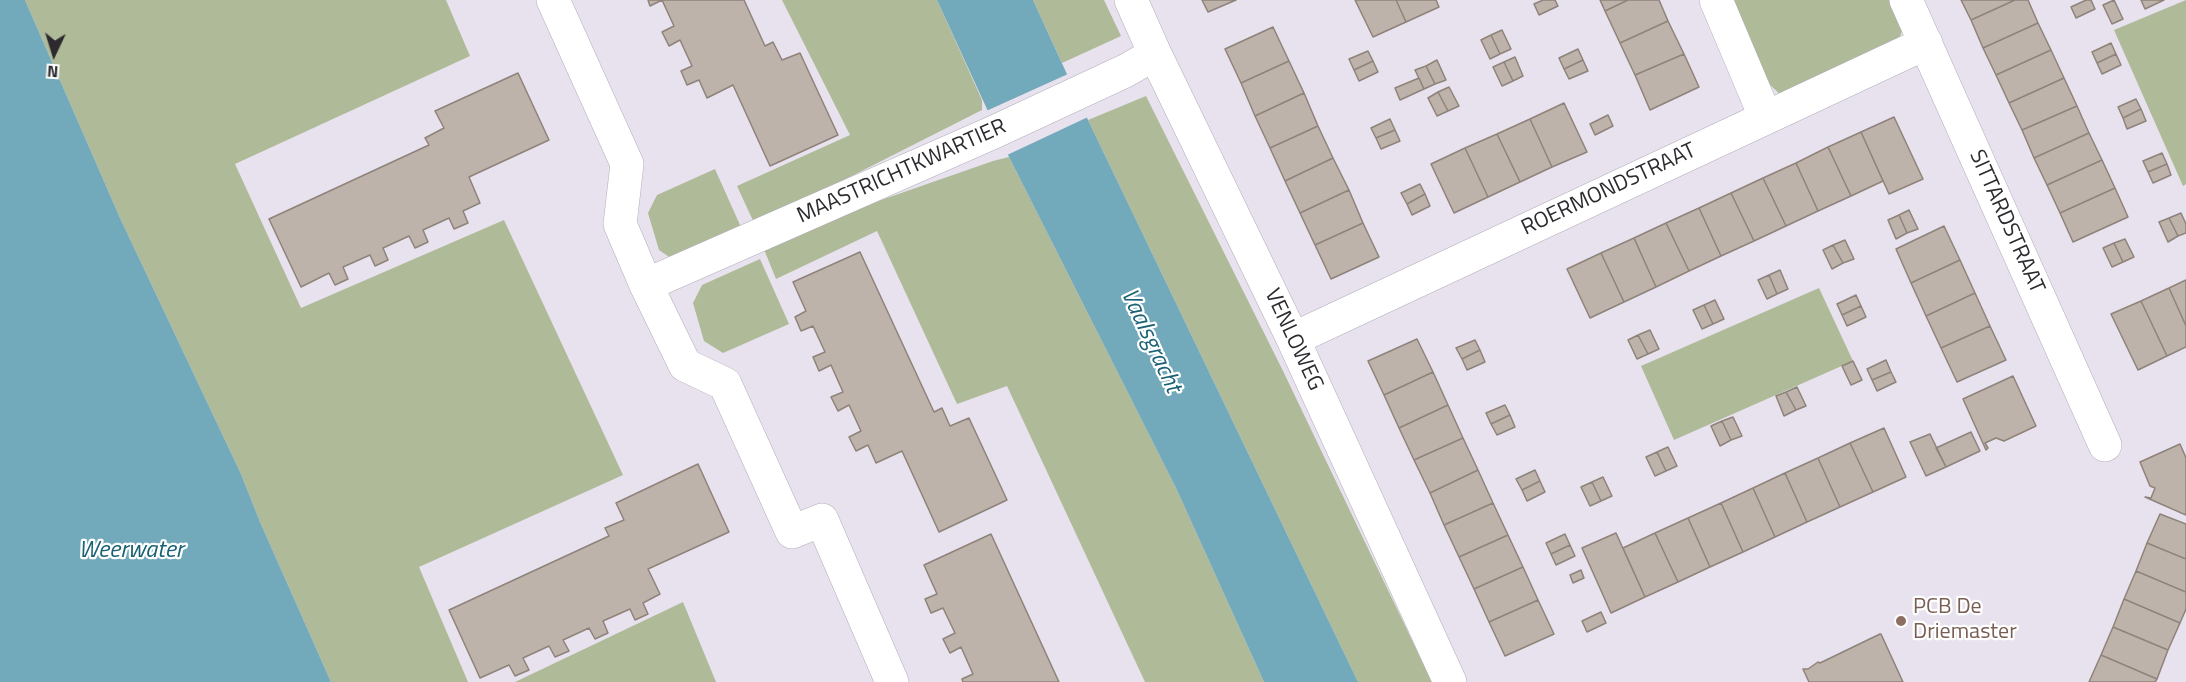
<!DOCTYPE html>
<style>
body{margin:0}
#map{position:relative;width:2186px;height:682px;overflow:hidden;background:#e8e2ef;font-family:"Titillium Web",sans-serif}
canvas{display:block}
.north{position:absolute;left:24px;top:24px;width:60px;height:60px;-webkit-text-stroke:4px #fff;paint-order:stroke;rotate:184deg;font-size:16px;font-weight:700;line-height:24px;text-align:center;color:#2c2a2f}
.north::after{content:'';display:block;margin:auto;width:21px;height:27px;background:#2c2a2f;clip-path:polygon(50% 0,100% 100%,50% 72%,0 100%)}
</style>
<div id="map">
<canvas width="2186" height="682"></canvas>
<div class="north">N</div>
</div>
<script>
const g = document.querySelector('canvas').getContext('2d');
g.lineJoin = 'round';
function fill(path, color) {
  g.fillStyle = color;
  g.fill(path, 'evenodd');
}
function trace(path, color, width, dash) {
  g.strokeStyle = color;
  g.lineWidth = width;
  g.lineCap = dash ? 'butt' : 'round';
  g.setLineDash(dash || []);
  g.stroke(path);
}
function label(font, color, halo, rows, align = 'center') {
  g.font = font + ' "Titillium Web",sans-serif';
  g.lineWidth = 4.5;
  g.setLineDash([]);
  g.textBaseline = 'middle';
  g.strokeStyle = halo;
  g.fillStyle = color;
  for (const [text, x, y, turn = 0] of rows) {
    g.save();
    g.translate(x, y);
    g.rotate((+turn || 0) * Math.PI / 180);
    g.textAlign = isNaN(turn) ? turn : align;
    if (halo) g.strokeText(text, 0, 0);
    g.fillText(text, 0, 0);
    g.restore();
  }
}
fill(new Path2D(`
 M25 0H446L470 56 235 164 301 308 504 220 623 475 419 567 468 682H331L260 522 241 474 120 218Z
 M782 0H937L982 100V110L755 225 737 186 850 135Z
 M1033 0H1104L1121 36 1062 63Z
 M1734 0H1890L1903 28 1896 48 1782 96 1769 84Z
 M2186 0V184L2183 186 2114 30Z
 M1146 96 1283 371 1432 682H1358L1088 120Z
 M1009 157 1176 488 1264 682H1145L1007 386 957 404 877 231 776 279 761 242 993 161Z
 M715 169 744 234 678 263 659 250 648 213 657 195Z
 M760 259 789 324 723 353 704 341 693 303 702 285Z
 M1819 288 1853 361 1674 440 1641 366Z
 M683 602 716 682H515Z`), '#aeba98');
fill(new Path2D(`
 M0 0H25L120 218 241 474 260 522 331 682H0Z
 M937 0H1033L1088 120 1358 682H1264L1176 488 1009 157Z`), '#73aabb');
fill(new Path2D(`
 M1068 74 1088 117 1005 156 984 112Z`), '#e8e2ef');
const building = new Path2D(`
 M648 0H744L765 46 773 42 782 60 800 53 838 135 770 166 733 85 707 98 699 80 687 85 681 71 692 66 680 40 669 46 662 32 674 26 662 0 650 6Z
 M1202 0H1236L1208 12Z
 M1355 0H1396L1406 22 1373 37Z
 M1396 0H1436L1439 7 1406 22Z
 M1543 0H1555L1558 6 1539 15 1534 4Z
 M1600 0H1628L1605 11Z
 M1628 0H1659L1668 21 1620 43 1605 11Z
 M1961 0H2015L1971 20Z
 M2015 0H2028L2038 23 1983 48 1971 20Z
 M2086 0H2091L2095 9 2076 18 2071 7Z
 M2114 0 2123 19 2112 24 2103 5Z
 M2141 0H2164L2145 9Z
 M1668 21 1684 54 1635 75 1620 43Z
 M2038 23 2051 50 1996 75 1983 48Z
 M1273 27 1289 61 1241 83 1225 49Z
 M1502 30 1511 49 1500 54 1491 35Z
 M1491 35 1500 54 1490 59 1481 40Z
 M2111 43 2116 54 2097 63 2092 52Z
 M1578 49 1583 60 1564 69 1559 58Z
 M2051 50 2064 78 2009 103 1996 75Z
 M1368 51 1373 61 1354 70 1349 59Z
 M1684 54 1699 87 1650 110 1635 75Z
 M2116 54 2121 65 2102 74 2097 63Z
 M1515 57 1523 76 1513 81 1504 62Z
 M1437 60 1446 80 1435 84 1426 66Z
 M1583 60 1588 71 1569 79 1564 69Z
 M1289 61 1304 93 1255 116 1241 83Z
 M1373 61 1378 72 1359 81 1354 70Z
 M1504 62 1513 81 1502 86 1493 67Z
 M1426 66 1435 84 1424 89 1415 70Z
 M518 73 549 140 469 177 480 203 463 211 468 223 454 229 449 218 423 230 428 242 415 248 409 236 383 248 388 260 375 266 370 255 343 267 348 279 335 285 329 273 301 287 269 219 429 145 425 138 444 128 435 111Z
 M1419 78 1424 89 1400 100 1395 88Z
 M2064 78 2077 106 2022 130 2009 103Z
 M1449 87 1459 106 1448 111 1438 92Z
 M1438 92 1448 111 1437 116 1428 98Z
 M1304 93 1318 126 1270 148 1255 116Z
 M2136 99 2141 109 2123 118 2118 107Z
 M1564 103 1587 152 1552 167 1530 119Z
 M2077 106 2089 133 2034 158 2022 130Z
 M2141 109 2146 121 2127 129 2123 118Z
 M1608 115 1613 126 1595 135 1590 124Z
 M1894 117 1923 179 1889 194 1861 132Z
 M1390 119 1395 130 1376 138 1371 128Z
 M1530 119 1552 167 1520 182 1497 134Z
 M1318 126 1333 158 1285 181 1270 148Z
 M1395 130 1400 141 1381 149 1376 138Z
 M1861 132 1883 181 1851 196 1828 147Z
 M2089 133 2102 160 2047 185 2034 158Z
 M1497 134 1520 182 1488 197 1465 148Z
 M1828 147 1851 196 1818 211 1796 163Z
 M1465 148 1488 197 1454 213 1431 164Z
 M2162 153 2167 164 2148 172 2143 161Z
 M1333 158 1349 190 1300 213 1285 181Z
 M2102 160 2115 188 2060 213 2047 185Z
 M1796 163 1818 211 1786 226 1763 178Z
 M2167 164 2171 175 2153 183 2148 172Z
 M1763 178 1786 226 1754 241 1731 193Z
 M1420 184 1425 194 1407 204 1401 193Z
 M2115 188 2128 217 2073 242 2060 213Z
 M1349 190 1363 223 1315 245 1300 213Z
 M1731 193 1754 241 1721 256 1699 208Z
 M1425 194 1430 206 1412 215 1407 204Z
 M1699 208 1721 256 1689 271 1666 223Z
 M1909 210 1918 229 1907 233 1899 215Z
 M2181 213 2186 224V233L2178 236 2169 218Z
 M1899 215 1907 233 1896 239 1888 220Z
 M2169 218 2178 236 2168 242 2159 222Z
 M1363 223 1379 257 1331 279 1315 245Z
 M1666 223 1689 271 1656 287 1634 238Z
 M1944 226 1960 260 1911 283 1896 249Z
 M1634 238 1656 287 1624 302 1601 253Z
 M2125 239 2134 257 2123 262 2114 243Z
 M1845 240 1854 259 1843 263 1833 245Z
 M2114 243 2123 262 2112 267 2103 248Z
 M1833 245 1843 263 1832 269 1823 250Z
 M860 252 934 412 942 408 950 426 969 418 1007 500 939 532 902 451 876 463 868 445 856 451 849 437 861 431 849 405 838 411 831 397 843 392 831 365 819 371 813 357 825 352 813 326 801 331 795 317 806 311 793 282Z
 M1601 253 1624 302 1590 318 1567 269Z
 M1960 260 1975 293 1926 316 1911 283Z
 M1780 270 1788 289 1777 294 1769 275Z
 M1769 275 1777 294 1767 299 1758 280Z
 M2186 280V326L2169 288Z
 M2169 288 2186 326V347L2167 356 2141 301Z
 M1975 293 1990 326 1941 348 1926 316Z
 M1856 295 1861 306 1842 315 1837 304Z
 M1715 300 1724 319 1713 324 1704 305Z
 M2141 301 2167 356 2138 370 2111 314Z
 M1704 305 1713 324 1702 329 1693 310Z
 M1861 306 1866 317 1847 326 1842 315Z
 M1990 326 2006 360 1957 382 1941 348Z
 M1650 330 1659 349 1648 354 1638 335Z
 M1638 335 1648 354 1637 359 1628 340Z
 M1417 339 1433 372 1384 395 1368 361Z
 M1475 340 1480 350 1462 359 1456 348Z
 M1480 350 1485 362 1467 370 1462 359Z
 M1886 360 1891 372 1872 380 1867 369Z
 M1853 361 1862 380 1851 385 1842 366Z
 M1433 372 1448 405 1399 428 1384 395Z
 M1891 372 1896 382 1877 391 1872 380Z
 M2013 376 2036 426 2004 441 1996 438 1985 443 1988 448 1986 450 1963 399Z
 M1797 387 1806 406 1796 410 1786 392Z
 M1786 392 1796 410 1784 416 1776 396Z
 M1448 405 1463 438 1414 460 1399 428Z
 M1505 405 1510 415 1491 424 1486 413Z
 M1510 415 1515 427 1497 435 1491 424Z
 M1733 417 1742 436 1731 440 1722 421Z
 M1722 421 1731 440 1720 446 1711 426Z
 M1884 428 1906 477 1873 492 1850 443Z
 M1971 432 1980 451 1946 467 1936 448Z
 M1930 434 1946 467 1926 476 1910 442Z
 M1463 438 1478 470 1430 493 1414 460Z
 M1850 443 1873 492 1840 507 1818 458Z
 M2180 444 2186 458V515L2145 497 2151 498 2155 488 2150 486 2140 462Z
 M1668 447 1677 466 1666 471 1657 452Z
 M1657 452 1666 471 1655 476 1646 457Z
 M1818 458 1840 507 1807 522 1785 473Z
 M698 464 729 532 648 569 660 594 643 603 648 614 635 620 630 609 603 621 608 633 595 639 589 628 563 640 569 651 555 657 549 646 523 658 529 670 515 676 509 665 480 678 449 610 609 536 605 528 624 520 616 503Z
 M1478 470 1493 503 1444 525 1430 493Z
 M1535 470 1540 481 1522 490 1516 479Z
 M1785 473 1807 522 1775 537 1753 488Z
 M1603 477 1612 496 1601 501 1592 482Z
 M1540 481 1545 492 1527 501 1522 490Z
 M1592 482 1601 501 1590 506 1581 487Z
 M1753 488 1775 537 1743 552 1721 503Z
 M1493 503 1508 535 1459 557 1444 525Z
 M1721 503 1743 552 1710 567 1688 518Z
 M2160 514 2186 524V559L2147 543Z
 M1688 518 1710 567 1678 582 1655 533Z
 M1616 533 1645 597 1611 613 1582 548Z
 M1655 533 1678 582 1645 597 1623 548Z
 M991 534 1059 682H963L962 679 973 674 961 647 950 653 943 639 955 633 943 608 931 613 925 599 937 594 924 565Z
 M1565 534 1570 545 1551 554 1546 543Z
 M1508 535 1523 567 1474 589 1459 557Z
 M2147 543 2186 559V592L2136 571Z
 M1570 545 1575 556 1556 565 1551 554Z
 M1523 567 1538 600 1489 622 1474 589Z
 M1581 570 1584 578 1573 583 1570 575Z
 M2136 571 2186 592V609L2180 623 2124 599Z
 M2124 599 2180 623 2168 650 2113 627Z
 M1538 600 1554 634 1505 656 1489 622Z
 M1601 612 1606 623 1587 632 1582 621Z
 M2113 627 2168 650 2157 679 2101 655Z
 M1880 634H1881L1903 682H1809L1803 669H1808L1818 662 1820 663Z
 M2101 655 2157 679 2155 682H2089Z`);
fill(building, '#beb3aa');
trace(building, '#8e837a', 1.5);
const minor = new Path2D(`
 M553 0 627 164 620 224 646 285 685 365 725 384 792 532 822 520 892 682
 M1131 0 1155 54 1293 339 1450 682
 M1716 0 1765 116
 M1906 0 2105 445
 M646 285 994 132 1125 71 1155 54
 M1293 339 1926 43`);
trace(minor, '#b2adb9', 34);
trace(minor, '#fff', 33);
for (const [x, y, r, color] of [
 [1901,621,6,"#8d6e63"]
]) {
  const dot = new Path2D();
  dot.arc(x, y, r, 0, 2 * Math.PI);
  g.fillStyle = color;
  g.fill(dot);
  trace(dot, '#fff', 2);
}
label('22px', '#2c2a2f', '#fff', [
 ["MAASTRICHTKWARTIER",902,172,-24],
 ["ROERMONDSTRAAT",1609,190,-25],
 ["SITTARDSTRAAT",2006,222,66],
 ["VENLOWEG",1293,340,65]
]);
label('22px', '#785e54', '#fff', [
 ["PCB De",1913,608],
 ["Driemaster",1913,633]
], 'left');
label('italic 24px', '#196174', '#fff', [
 ["Vaalsgracht",1150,341,65],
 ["Weerwater",131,551]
]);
</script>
